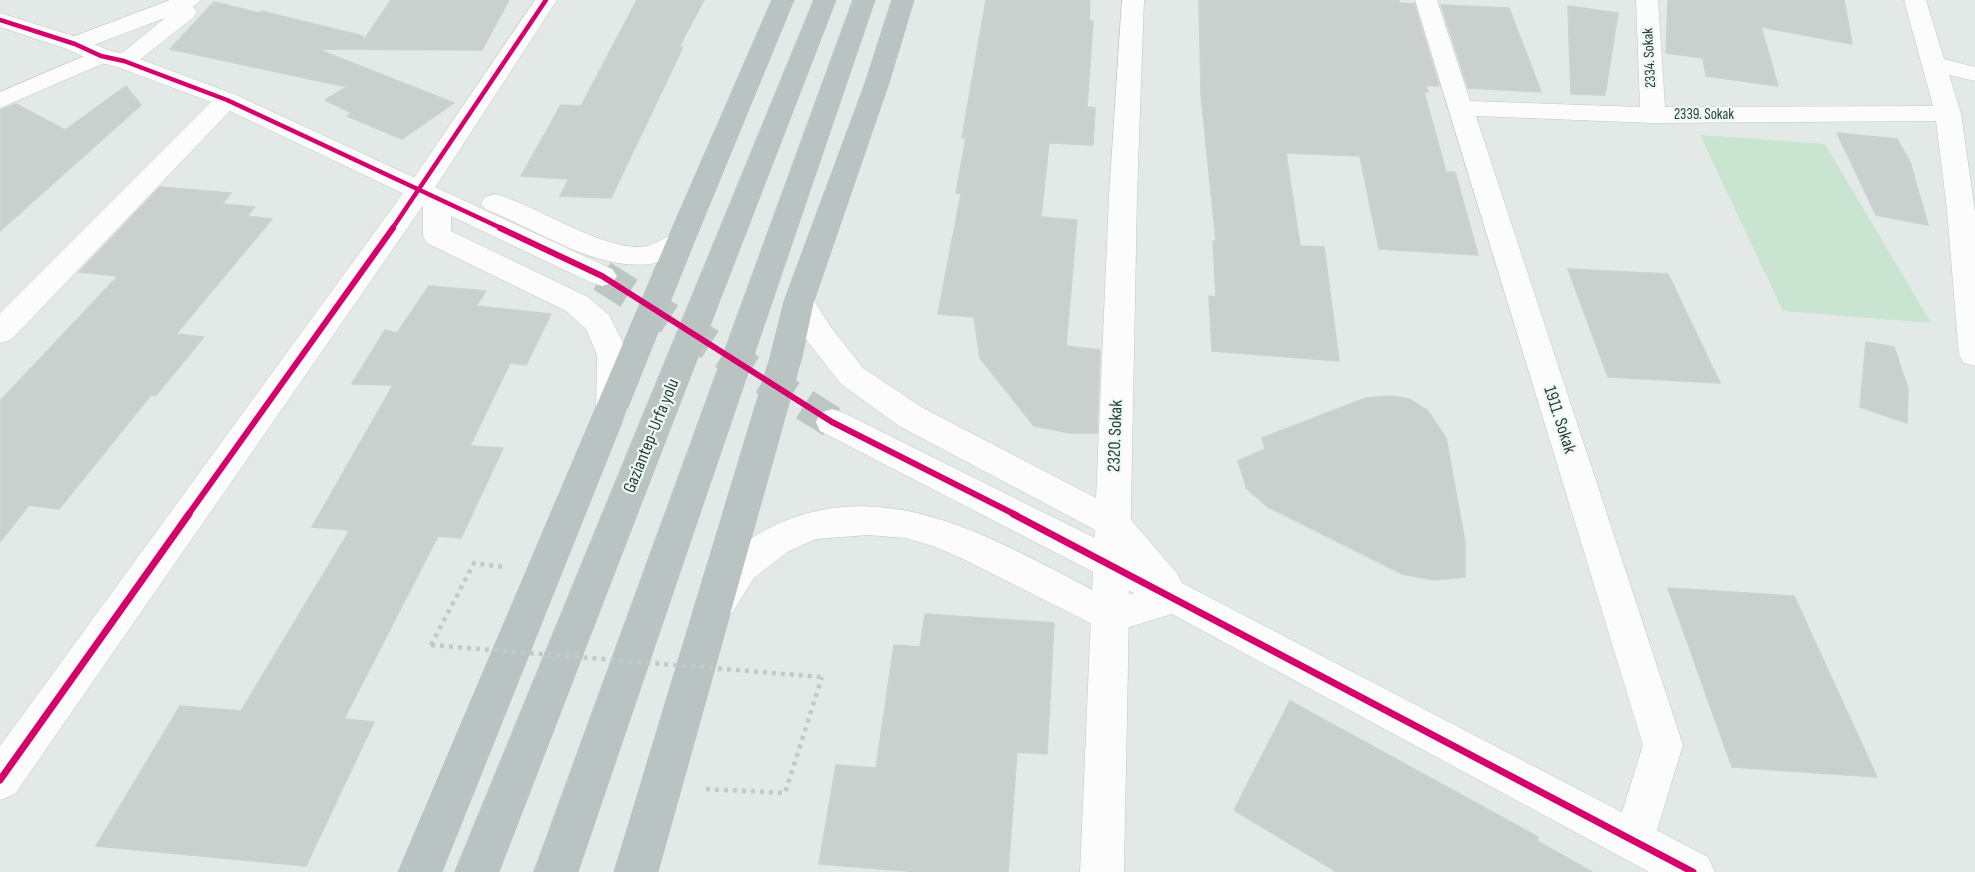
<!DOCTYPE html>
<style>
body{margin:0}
canvas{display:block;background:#e3e9e6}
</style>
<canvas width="1975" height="872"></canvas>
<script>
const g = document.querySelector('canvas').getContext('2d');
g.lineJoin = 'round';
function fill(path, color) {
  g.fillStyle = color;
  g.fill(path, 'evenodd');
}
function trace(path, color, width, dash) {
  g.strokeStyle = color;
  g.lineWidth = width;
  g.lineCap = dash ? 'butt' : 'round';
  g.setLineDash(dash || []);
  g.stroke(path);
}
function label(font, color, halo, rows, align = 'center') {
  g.font = font + ' "Sofia Sans Condensed",sans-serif';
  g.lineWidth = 4.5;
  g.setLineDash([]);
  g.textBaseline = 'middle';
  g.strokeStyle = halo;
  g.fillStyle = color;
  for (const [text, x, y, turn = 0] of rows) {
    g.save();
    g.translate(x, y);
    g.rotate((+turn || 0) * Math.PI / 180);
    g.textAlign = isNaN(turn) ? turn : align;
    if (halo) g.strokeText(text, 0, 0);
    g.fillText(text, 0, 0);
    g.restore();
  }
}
fill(new Path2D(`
 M1700 135 1825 144 1931 323 1783 311Z`), '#cae4d2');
const building = new Path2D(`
 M391 0H509L482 50 317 49 454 103 402 139 347 116 352 113 325 100 347 87 170 49 214 2 260 13 261 11 363 36 362 43Z
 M637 0H704L679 47H683L611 198 560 196 569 179 521 176 561 105 581 106Z
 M986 0H1090L1089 21H1093L1087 107 1095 108 1093 145 1049 143 1041 217 1077 220 1066 346 1100 350 1097 433H1070L1034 426 980 358 974 317 938 314 961 194 956 193 966 138H962Z
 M1199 0H1399V3L1414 4 1439 86 1426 85 1428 92H1424L1446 172H1455L1478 255 1379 249 1360 156 1286 153 1300 246 1324 247 1339 361 1212 351 1209 296 1216 297 1213 241H1216L1201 95Z
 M1668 0H1844L1852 44 1761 27 1778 86 1706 76 1703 58 1666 53Z
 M1441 5 1509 8 1541 92 1468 88Z
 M1568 6 1618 13 1605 95 1571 94Z
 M126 86 141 105 0 231V110L16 104 65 130Z
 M1837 133 1897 139 1910 162 1928 225 1876 215Z
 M160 187 231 193 222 204 255 207 247 216 272 219 176 334 204 337 156 395H151L59 509 29 505 0 542V401L118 276 79 272Z
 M1568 269 1668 274 1720 383 1608 377Z
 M429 286 486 291 476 306 551 314 526 365 510 363 470 446 503 448 461 538 438 536 344 719 374 722 306 866 96 846 180 706 241 711 350 530 312 527 393 385 352 384 385 330 397 333Z
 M1866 342 1894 347 1908 389 1907 423 1860 407Z
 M1391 396 1409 399 1428 411 1446 438 1465 543V577L1434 580 1402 574 1268 507 1247 489 1238 461 1265 449 1262 438 1366 398Z
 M1668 588 1794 596 1877 777 1732 767Z
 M925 614 1054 623 1047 754 1017 752 1008 872H920L819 864 836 765 876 768 894 645 920 647Z
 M1290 701 1538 837 1537 841 1592 872H1337L1234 810Z`);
fill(building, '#cad0cd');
trace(building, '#cbd2cf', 1.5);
trace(new Path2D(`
 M602 276 832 422`), '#bcc7c3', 32, [32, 16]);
const street = new Path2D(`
 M170 0H201L193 7 197 12 194 17 132 66 124 68 116 66 112 61 165 18 83 49 75 51 67 49 63 44 67 39Z
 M535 0H557L429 197 15 794 0 800V746L409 185Z
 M1122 0H1144L1137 196 1124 872H1080L1109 196Z
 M1415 0H1437L1470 101 1640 107 1636 0H1658L1665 107 1933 106 1904 0H1926L1944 59 1975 67V81L1949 75 1961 113 1975 212V366L1964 363 1959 355 1947 210 1936 121 1653 123 1476 116 1683 745 1649 856 1634 862 1619 856 1613 841 1643 745Z
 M101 49 109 51 113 56 109 61 0 108V92Z`);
const secondary = new Path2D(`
 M0 13 83 39 108 50 132 56 236 95 612 269 617 276 612 283 602 286 592 283 451 216V231L588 297 609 315 629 355 628 411 623 420 612 423 601 420 596 411 597 355 586 329 566 311 427 243 423 236V203L230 111 11 340 0 343V313L211 102 117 67 93 61 67 49 0 27Z
 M495 194C537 205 607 254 647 246 659 243 669 234 681 231L691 233 695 240C689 249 680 255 669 259 611 282 539 230 485 209L481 203 485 197Z
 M799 291 810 294 830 326 863 368 923 408 1125 513 1177 573 1182 583 1708 857 1715 872H1649L1172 614 1110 633 963 559 933 546 905 538 868 535 816 539 789 551 754 578 732 613 719 618 706 613 700 602C721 560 744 537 787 520 901 475 1013 550 1112 600L1134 593 820 431 816 422 820 413 832 409 844 413 1111 546 1101 533 899 426 841 384 808 342 784 301 788 294Z`);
const highway = new Path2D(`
 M772 0H794L695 240 442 872H398L667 240Z
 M814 0H836L499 872H455Z
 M853 0H875L578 872H534Z
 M892 0H914L889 83 814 301 802 357 658 872H614L770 357 784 301 865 83Z`);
trace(street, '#c0c6c3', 1);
trace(secondary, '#bec7c3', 1);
trace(highway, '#bbc5c3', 1);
trace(new Path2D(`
 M431 645 474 563 503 567
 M706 789 785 793 822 677`), '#c0cac6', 4.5, [4, 5]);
fill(street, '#fbfcfb');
fill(secondary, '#fbfcfb');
fill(highway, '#b9c3c1');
trace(new Path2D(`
 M431 645 822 677`), '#c0cac6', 4.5, [4, 5]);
trace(new Path2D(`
 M0 20 75 44 101 56 124 61 227 100 503 229
 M392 229 546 0`), '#d6006c', 4.5);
trace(new Path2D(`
 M500 228 602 276 832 422 1016 515
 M188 515 393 228`), '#d6006c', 6);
trace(new Path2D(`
 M1013 514 1693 872
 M0 780 189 514`), '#d6006c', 7);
label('15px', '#1f3e36', '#f0f8f4', [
 ["2334. Sokak",1650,58,-93],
 ["2339. Sokak",1704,115]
]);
label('18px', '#1f3e36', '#f0f8f4', [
 ["1911. Sokak",1559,420,72],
 ["Gaziantep-Urfa yolu",652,436,-68],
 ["2320. Sokak",1116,436,-88]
]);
</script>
